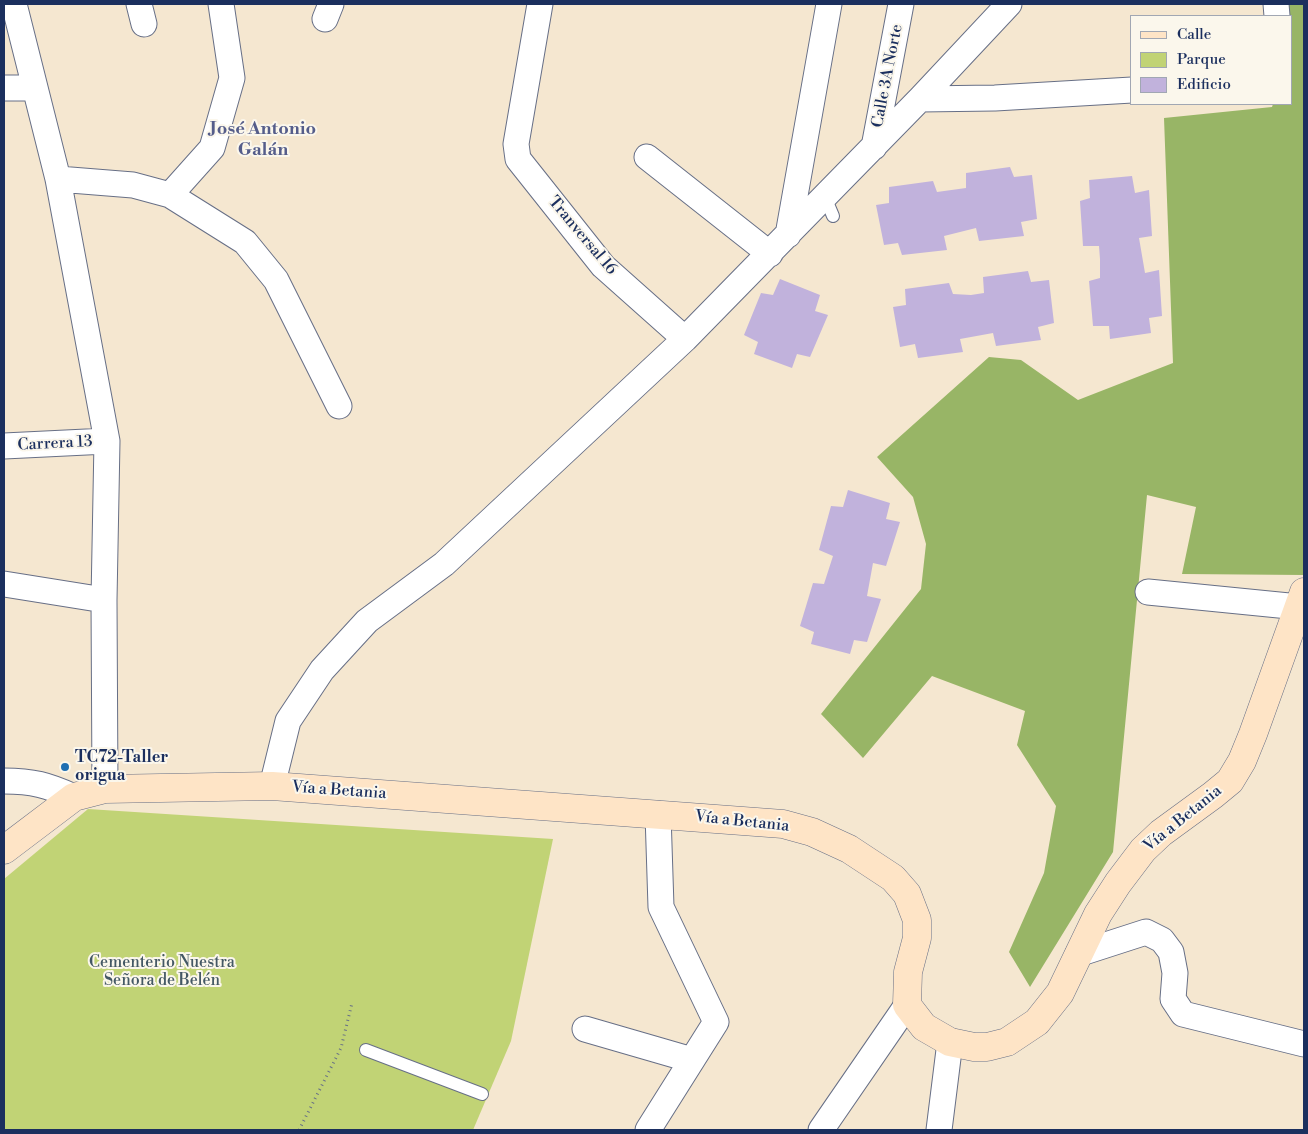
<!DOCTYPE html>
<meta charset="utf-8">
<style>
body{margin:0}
#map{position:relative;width:1308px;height:1134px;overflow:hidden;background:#f5e7d0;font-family:"Libre Bodoni",serif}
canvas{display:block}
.frame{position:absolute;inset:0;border:5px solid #1b2f5e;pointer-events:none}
.legend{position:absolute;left:1130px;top:15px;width:162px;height:90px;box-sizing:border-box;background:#fbf7ec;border:1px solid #a1a7b3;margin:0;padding:6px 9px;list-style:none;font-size:15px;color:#1b2f5e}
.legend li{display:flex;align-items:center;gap:10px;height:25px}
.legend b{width:25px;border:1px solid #a1a7b3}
</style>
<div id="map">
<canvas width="1308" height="1134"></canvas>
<div class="frame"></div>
<ul class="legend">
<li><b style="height:6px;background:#fee4c6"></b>Calle</li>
<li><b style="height:14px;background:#c1d375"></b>Parque</li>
<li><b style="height:14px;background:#c1b2dc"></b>Edificio</li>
</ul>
</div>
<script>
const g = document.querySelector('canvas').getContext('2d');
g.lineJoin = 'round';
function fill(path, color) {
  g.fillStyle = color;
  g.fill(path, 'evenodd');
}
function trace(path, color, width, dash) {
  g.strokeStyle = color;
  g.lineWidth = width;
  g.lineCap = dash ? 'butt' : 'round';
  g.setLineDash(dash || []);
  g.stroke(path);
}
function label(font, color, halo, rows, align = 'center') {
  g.font = font + ' "Libre Bodoni",serif';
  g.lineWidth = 4;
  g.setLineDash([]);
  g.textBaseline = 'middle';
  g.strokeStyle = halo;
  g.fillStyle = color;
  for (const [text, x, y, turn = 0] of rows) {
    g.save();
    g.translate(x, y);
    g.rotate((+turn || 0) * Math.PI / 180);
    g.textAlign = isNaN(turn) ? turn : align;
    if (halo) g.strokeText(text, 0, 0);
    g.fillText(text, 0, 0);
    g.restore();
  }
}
fill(new Path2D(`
 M88 809 553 839 511 1041 473 1130H4V879Z`), '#c1d375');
fill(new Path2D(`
 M1277 4H1304V575L1182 574 1196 507 1147 495 1113 852 1030 987 1009 952 1044 873 1056 806 1017 745 1025 711 932 676 863 758 821 714 921 589 926 544 913 497 877 457 989 357 1021 360 1078 400 1173 363 1164 118 1272 107 1273 104H1292V16H1277Z`), '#98b566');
fill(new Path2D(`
 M1010 167 1014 177 1032 175 1037 219 1021 222 1024 236 979 241 976 228 944 236 947 250 902 255 898 243 884 245 876 205 889 203V187L933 181 937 192 966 188V173Z
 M1132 176 1135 193 1149 190 1152 236 1139 238 1145 273 1159 270 1162 316 1149 318 1151 333 1110 339 1109 326H1093L1089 281 1100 278V259L1099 246H1083L1080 201 1090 198 1089 180Z
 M1028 271 1031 282 1049 280 1054 323 1038 327 1041 340 996 346 993 333 960 339 963 352 918 358 915 344 900 347 893 307 906 305 905 289 949 283 953 294 971 295 984 293 983 277Z
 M780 279 820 295 815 311 828 315 810 357 797 354 792 368 754 354 758 342 744 335 761 293 773 295Z
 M848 490 890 503 886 519 900 522 886 566 873 563 867 596 881 599 867 642 854 640 850 654 811 644 814 632 800 626 813 583 824 584 833 556 819 550 831 506 843 507Z`), '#c1b2dc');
const lane = new Path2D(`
 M825 197 833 216
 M366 1050 482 1094`);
const street = new Path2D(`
 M14 4 58 179 107 441 104 600 105 789
 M139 4 144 24
 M540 4 516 144 518 159 603 266 685 339
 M1009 4 920 99 995 98 1132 90
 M1276 4 1277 16
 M325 19 331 4
 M4 88H35
 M874 147 901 4
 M647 157 770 254
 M58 179 133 185 170 195 245 242 276 280 339 406
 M170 195 212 148 232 78 221 4
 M788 235 829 4
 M4 446 107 441
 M4 584 104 600
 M1148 592 1299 607 1304 605
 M4 781C33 781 47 785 74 797
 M272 786 288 721 322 670 367 621 444 564 685 339 920 99
 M1078 954 1146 932 1162 940 1171 952 1175 973 1173 999 1183 1014 1304 1044
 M585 1029 692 1060
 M648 1130 716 1022 661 907 658 814
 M821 1130 907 1005
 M939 1130 950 1042`);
const secondary = new Path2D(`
 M4 850 74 797 105 789 272 786 783 824 812 832 849 849 893 878 907 894 917 920V938L908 972 907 1005 924 1027 950 1042 974 1047H987L1007 1042 1037 1022 1060 993 1098 914 1118 883 1143 850 1161 833 1213 795 1230 781 1242 761 1253 734 1304 592`);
trace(lane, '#676f86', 14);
trace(street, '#676f86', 27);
trace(secondary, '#676f86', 29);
trace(new Path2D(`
 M299 1130 341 1048 352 1003`), '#676f86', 3, [1, 4]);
trace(lane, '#fff', 12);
trace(street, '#fff', 25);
trace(secondary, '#fee4c6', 28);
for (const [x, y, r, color] of [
 [65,767,5,"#1f6fb2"]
]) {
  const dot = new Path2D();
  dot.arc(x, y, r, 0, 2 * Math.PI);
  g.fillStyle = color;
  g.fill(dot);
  trace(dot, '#fbf7ec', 2);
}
label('16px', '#1b2f5e', '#fbf7ec', [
 ["Calle 3A Norte",888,76,-79],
 ["Tranversal 16",582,236,50],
 ["Carrera 13",55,444,-3],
 ["Vía a Betania",339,791,4],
 ["Vía a Betania",1183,819,-39],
 ["Vía a Betania",742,822,6]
]);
label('bold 16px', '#1b2f5e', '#fbf7ec', [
 ["TC72-Taller",75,758],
 ["origua",75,776]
], 'left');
label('16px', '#445864', '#fbf7ec', [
 ["Cementerio Nuestra",162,963],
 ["Señora de Belén",162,981]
]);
label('bold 18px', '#555d8a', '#fbf7ec', [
 ["José Antonio",263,130],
 ["Galán",263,151]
]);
</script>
